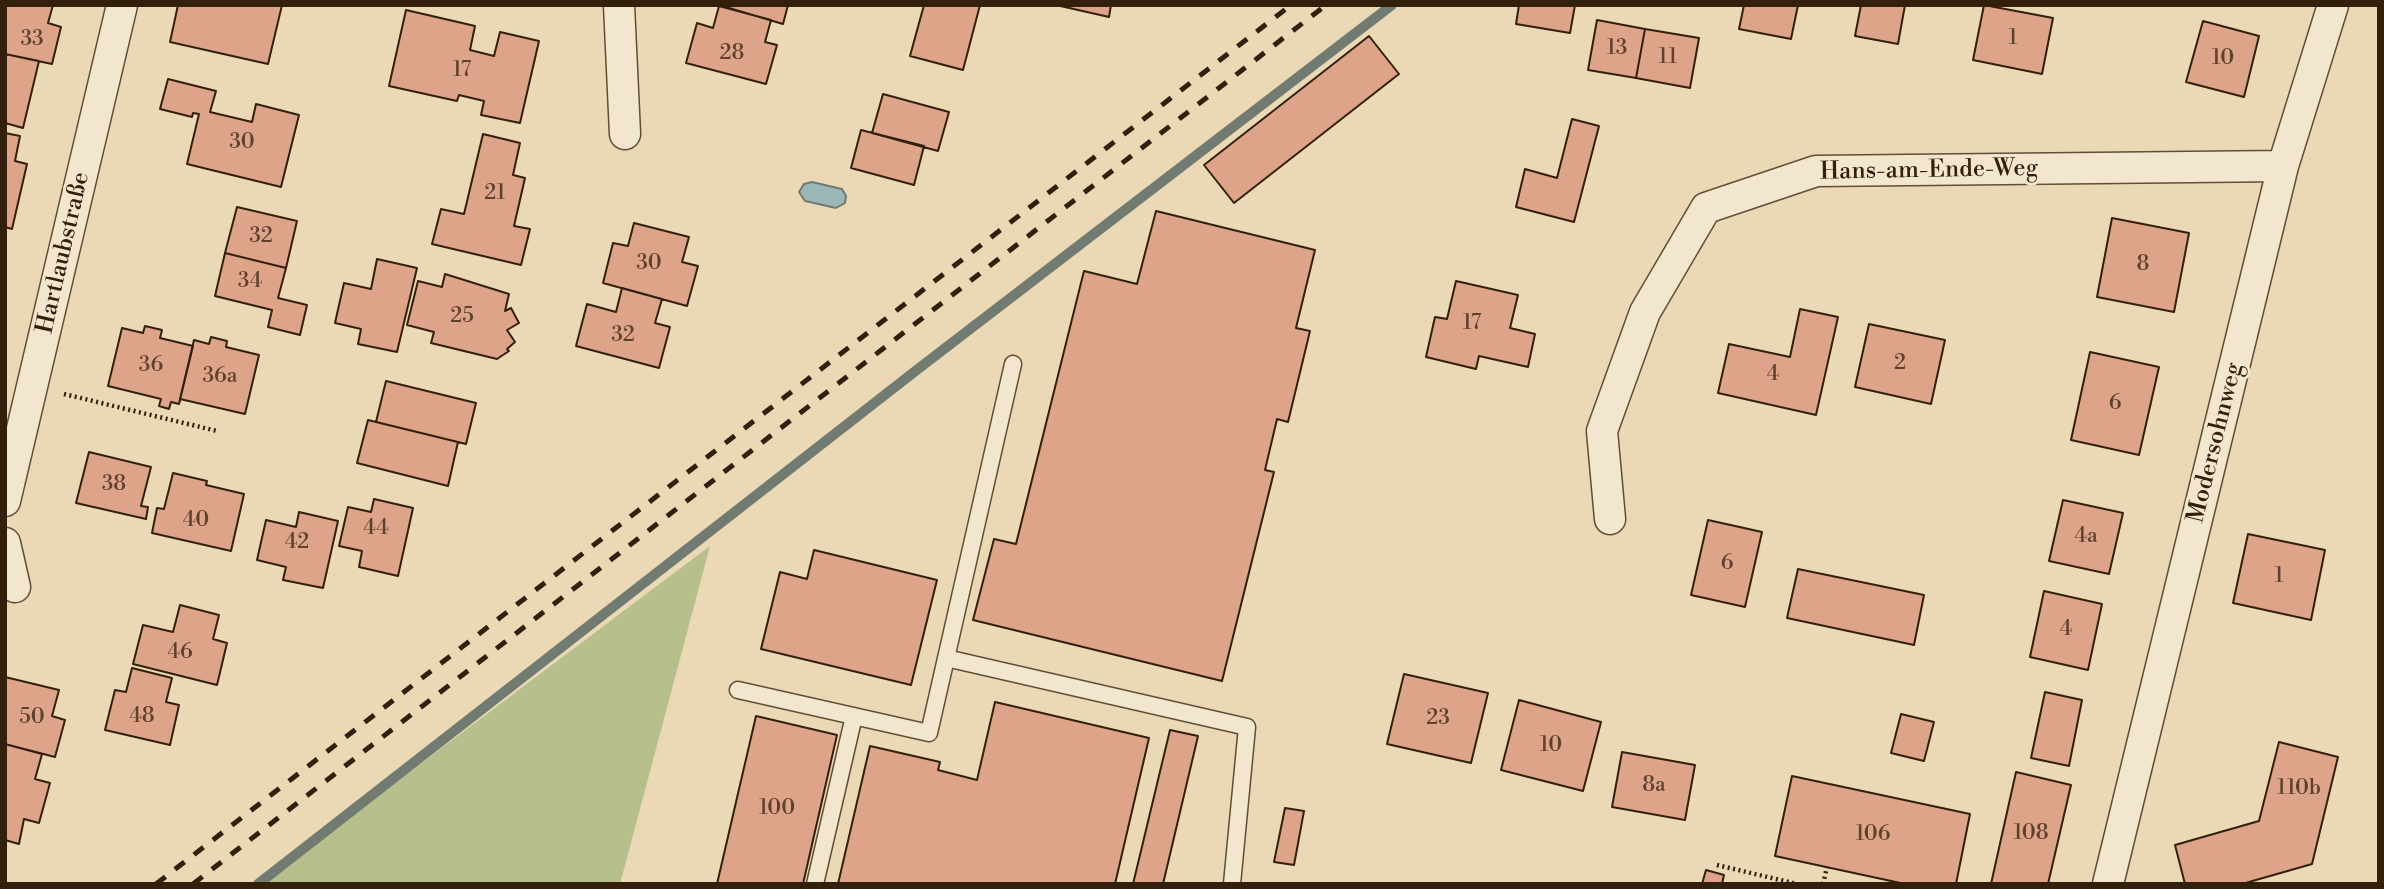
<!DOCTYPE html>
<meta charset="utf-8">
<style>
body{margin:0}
#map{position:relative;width:2384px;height:889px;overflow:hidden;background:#ebd8b4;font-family:"Libre Bodoni",serif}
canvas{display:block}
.frame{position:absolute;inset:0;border:7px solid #32200d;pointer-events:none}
</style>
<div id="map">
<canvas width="2384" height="889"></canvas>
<div class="frame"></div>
</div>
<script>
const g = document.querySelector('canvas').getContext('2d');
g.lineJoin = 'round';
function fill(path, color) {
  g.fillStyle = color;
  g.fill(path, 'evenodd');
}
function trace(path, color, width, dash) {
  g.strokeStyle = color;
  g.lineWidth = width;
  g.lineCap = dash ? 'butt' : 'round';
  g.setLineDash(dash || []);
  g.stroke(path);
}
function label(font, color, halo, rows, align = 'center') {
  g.font = font + ' "Libre Bodoni",serif';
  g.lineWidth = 6;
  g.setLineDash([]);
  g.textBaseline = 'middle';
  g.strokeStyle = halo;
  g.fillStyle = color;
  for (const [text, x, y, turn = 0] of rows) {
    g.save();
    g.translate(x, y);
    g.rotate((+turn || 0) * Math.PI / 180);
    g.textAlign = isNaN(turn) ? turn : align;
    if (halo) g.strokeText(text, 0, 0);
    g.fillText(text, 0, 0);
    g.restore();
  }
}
fill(new Path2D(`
 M710 546 620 884H261Z`), '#b7bf8d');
const water = new Path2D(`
 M812 182 842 189 846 196 845 203 836 208 805 201 799 192 804 184Z`);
fill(water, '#9bb8b6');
trace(water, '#717b72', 2);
trace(new Path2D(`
 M258 884 918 369 1392 5`), '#717b72', 10);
const building = new Path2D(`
 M5 5H53L48 23 61 27 52 64 5 54Z
 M178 5H282L268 64 170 42Z
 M719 5H788L783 24Z
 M924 5H980L963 70 910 56Z
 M1056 5H1111L1109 17Z
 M1519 5H1575L1570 33 1516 24Z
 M1744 5H1798L1791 39 1739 29Z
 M1861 5H1905L1898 44 1855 36Z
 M1984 5 2053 18 2042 74 1973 60Z
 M719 6 771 20 765 42 777 45 766 84 686 63 697 23 713 28Z
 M406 10 475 26 470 50 494 56 500 32 539 41 520 123 481 115 484 101 459 95 457 101 389 86Z
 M1597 20 1645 29 1636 78 1588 70Z
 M2203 21 2259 36 2244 97 2186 82Z
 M1645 29 1699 38 1690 88 1636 78Z
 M1369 36 1399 74 1234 203 1204 165Z
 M5 54 39 61 23 128 5 123Z
 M168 79 216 91 210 112 252 122 256 104 299 115 281 187 187 164 199 114 193 113 192 117 160 109Z
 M883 94 949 112 938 151 872 133Z
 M1572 119 1599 126 1574 222 1516 207 1525 169 1557 178Z
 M861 130 924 146 914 185 851 168Z
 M5 133 20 136 15 161 27 164 12 229 5 227Z
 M483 134 520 143 513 175 525 178 514 226 530 229 521 265 432 244 441 209 464 214Z
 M237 207 297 221 286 268 225 253Z
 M1156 211 1315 250 1296 328 1310 331 1288 422 1277 419 1265 470 1274 472 1222 681 973 620 994 539 1016 544 1084 271 1137 284Z
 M2112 218 2189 233 2174 312 2097 297Z
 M634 223 689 237 682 262 698 266 687 306 603 283 613 243 628 246Z
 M225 253 286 268 278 298 307 305 300 335 268 327 272 310 215 296Z
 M377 259 417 268 397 352 358 344 361 329 335 323 344 283 371 289Z
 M445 274 509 294 505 311 511 308 519 323 507 330 515 342 507 349 509 351 497 359 431 343 434 332 407 325 418 281 442 287Z
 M1456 281 1518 295 1510 328 1535 334 1528 367 1479 356 1476 369 1426 357 1435 317 1447 319Z
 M622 288 662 299 655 323 670 327 659 368 576 346 587 304 616 312Z
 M1800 309 1838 317 1816 415 1718 393 1729 344 1790 357Z
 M1869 324 1945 340 1931 404 1855 387Z
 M145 326 162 330 160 338 193 346 179 404 171 402 169 409 159 406 161 399 108 386 122 328 143 333Z
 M211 337 227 341 226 347 259 355 245 414 180 399 194 340 209 344Z
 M2090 352 2159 367 2139 455 2071 440Z
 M386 381 476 403 466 444 376 422Z
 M368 420 458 442 448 486 357 463Z
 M89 452 151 467 141 506 148 507 146 519 76 503Z
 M173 473 207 481 206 485 244 494 231 551 152 533 157 508 164 509Z
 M374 499 413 508 398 576 359 567 362 551 339 546 348 507 371 512Z
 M2063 500 2123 513 2109 574 2049 561Z
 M299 512 338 521 323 588 283 580 286 567 257 560 266 520 296 527Z
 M1708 520 1762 532 1745 607 1691 595Z
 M2248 534 2325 550 2311 620 2233 603Z
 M814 550 937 580 911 685 761 649 780 572 807 579Z
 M1798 569 1924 595 1914 645 1787 618Z
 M2044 591 2102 604 2088 670 2030 657Z
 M180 605 219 615 213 639 227 643 217 685 133 664 143 625 173 632Z
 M132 668 172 678 166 702 179 705 170 745 105 730 115 690 126 692Z
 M1404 674 1488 693 1471 763 1387 744Z
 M5 677 59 690 52 716 65 720 55 757 5 744Z
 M2045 692 2082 700 2069 766 2031 758Z
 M1519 700 1601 722 1583 791 1501 770Z
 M995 702 1149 738 1115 884H838L870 746 940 762 938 770 977 780Z
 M1901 714 1934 722 1924 761 1891 753Z
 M756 716 837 735 803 884H717Z
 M1170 730 1198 736 1163 884H1133Z
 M2279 742 2338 757 2312 864 2242 884H2185L2175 845 2259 821Z
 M5 744 42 754 35 779 50 783 39 823 24 819 19 844 5 840Z
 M1622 752 1695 765 1685 820 1612 807Z
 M2016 772 2071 785 2048 884H1991Z
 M1792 776 1970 814 1956 884H1905L1775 856Z
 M1285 808 1304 811 1294 865 1274 862Z
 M1706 870 1724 875 1722 884H1702Z`);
fill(building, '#dea48a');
trace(building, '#32200d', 2);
const lane = new Path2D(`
 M946 658 1247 727 1232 884
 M738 690 929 733 1013 364
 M815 884 854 716`);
const street = new Path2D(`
 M619 5 625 134
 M5 501 122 5
 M1610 519 1602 431 1645 312 1706 208 1816 171 2283 166
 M5 543 15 587
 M2108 884 2283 166 2333 5`);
trace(lane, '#604e37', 19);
trace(street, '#604e37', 33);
trace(new Path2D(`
 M64 394 217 431
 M1717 865 1797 884
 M1823 884 1827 867`), '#32200d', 4.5, [2, 3.5]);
trace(lane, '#f2e6ce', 16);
trace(street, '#f2e6ce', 30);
trace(new Path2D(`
 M156 884 1291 5
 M193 884 1326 5`), '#32200d', 5, [12, 12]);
label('21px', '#5d412c', null, [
 ["1",2013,39],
 ["33",32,40],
 ["13",1617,49],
 ["28",732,54],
 ["11",1668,58],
 ["10",2223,59],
 ["17",462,71],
 ["30",242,143],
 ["21",495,194],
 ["32",261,237],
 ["30",649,264],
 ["8",2143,265],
 ["34",250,282],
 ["25",462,317],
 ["17",1472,324],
 ["32",623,336],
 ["2",1900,364],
 ["36",151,366],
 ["4",1773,375],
 ["36a",220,377],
 ["6",2115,404],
 ["38",114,485],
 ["40",196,521],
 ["44",376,529],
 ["4a",2086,537],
 ["42",297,543],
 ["6",1727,564],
 ["1",2279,577],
 ["4",2066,630],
 ["46",180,653],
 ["48",142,717],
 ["50",32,718],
 ["23",1438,719],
 ["10",1551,746],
 ["8a",1654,786],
 ["110b",2299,789],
 ["100",777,809],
 ["108",2031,834],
 ["106",1873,835]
]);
label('24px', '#32200d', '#f2e6ce', [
 ["Hans-am-Ende-Weg",1929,171,-1],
 ["Hartlaubstraße",64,253,-77],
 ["Modersohnweg",2216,443,-76]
]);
</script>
